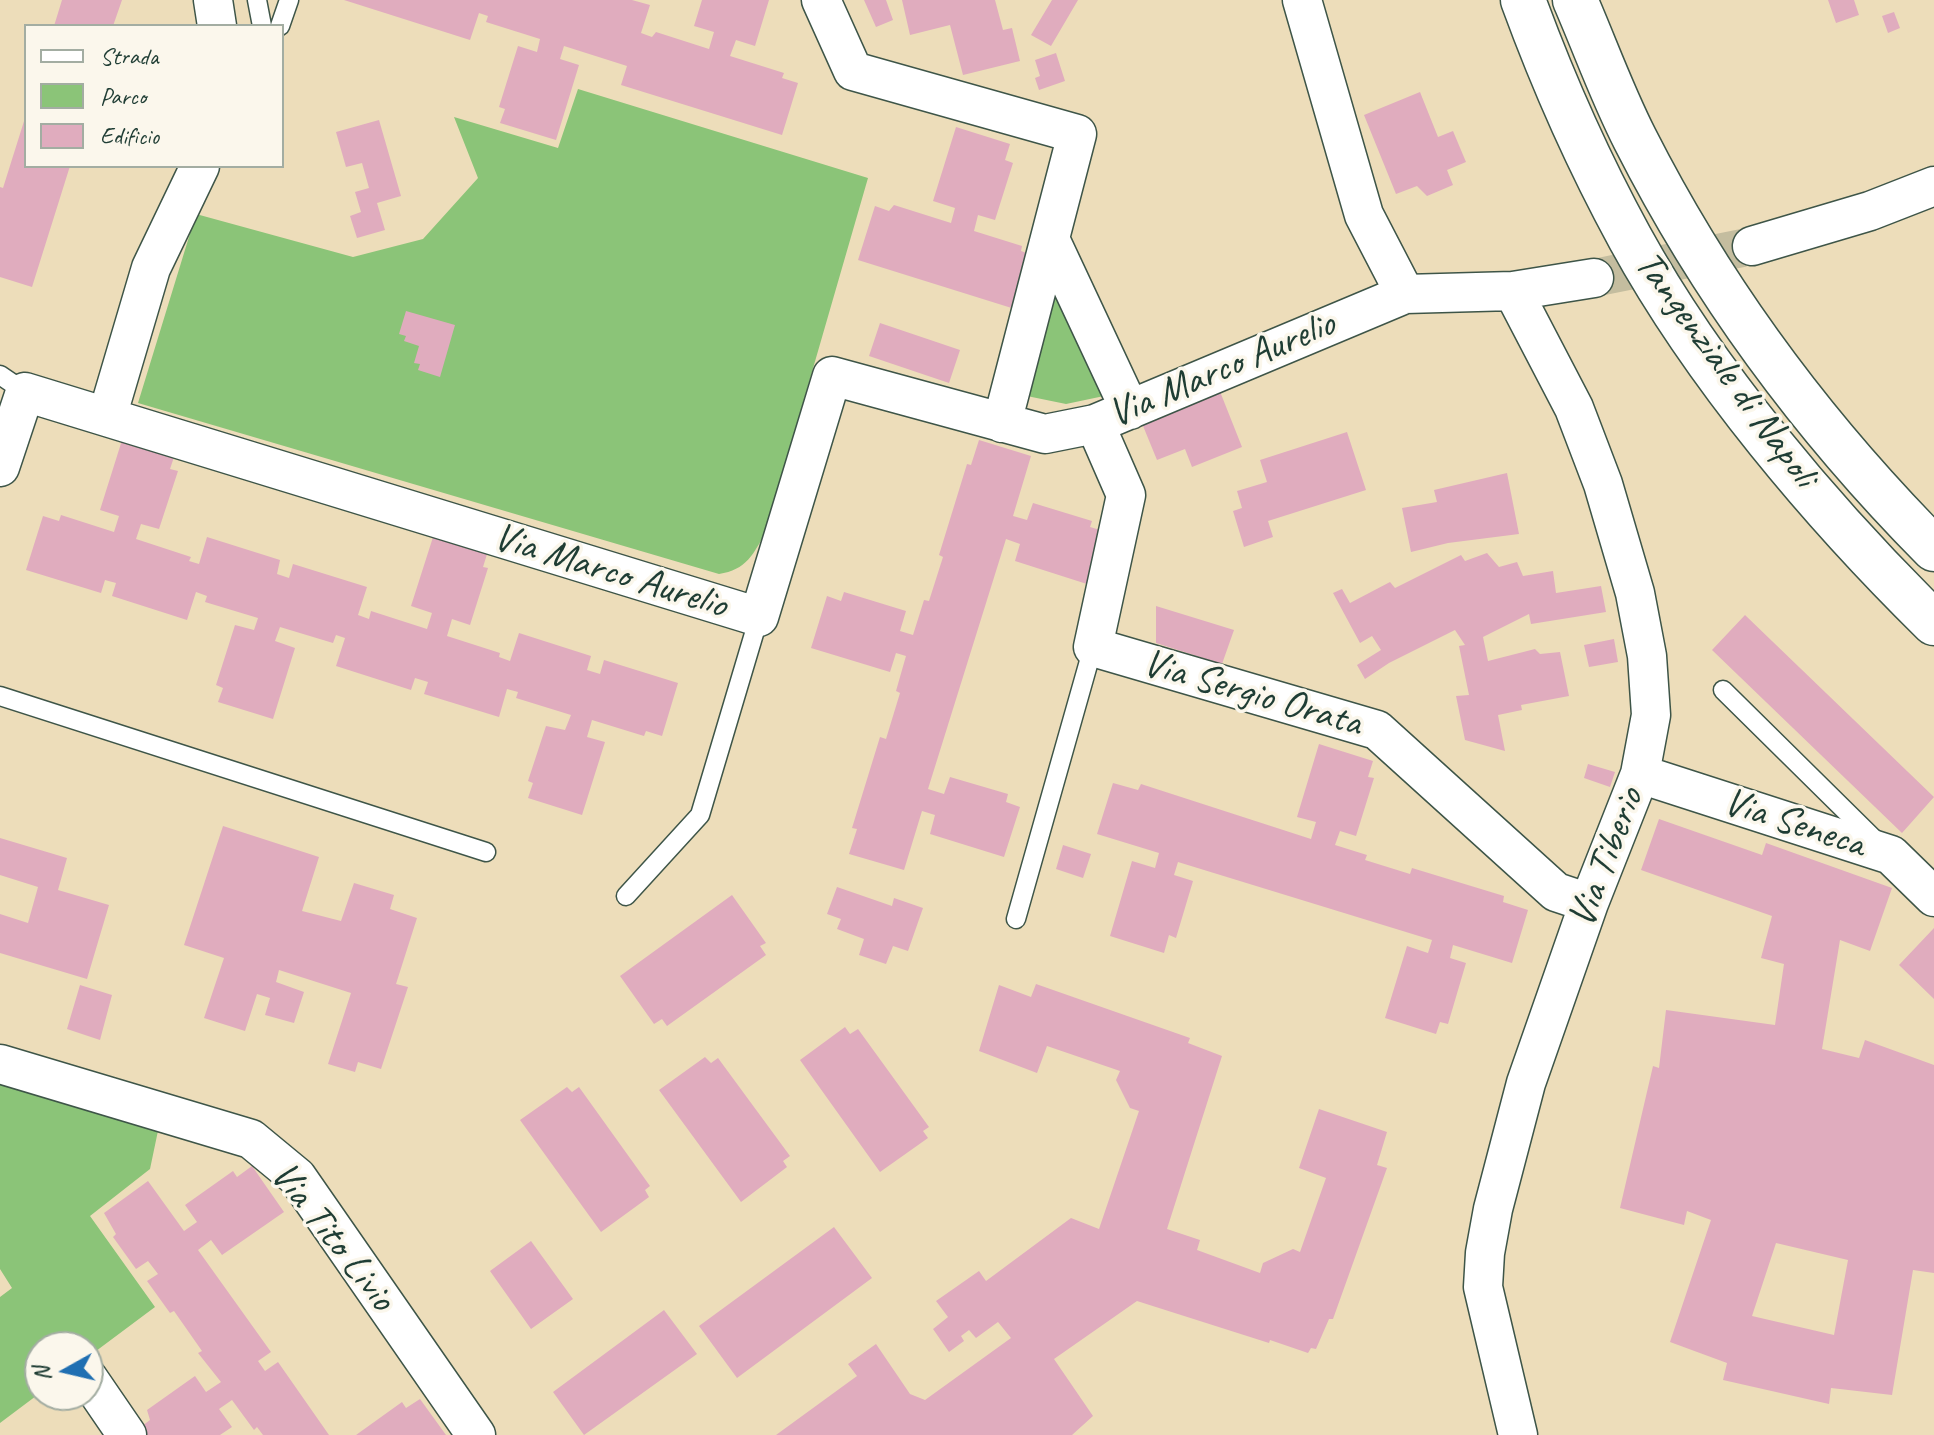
<!DOCTYPE html>
<style>
body{margin:0}
#map{position:relative;width:1934px;height:1435px;overflow:hidden;background:#edddba;font-family:Caveat,sans-serif}
canvas{display:block}
.legend{position:absolute;left:24px;top:24px;width:260px;height:144px;box-sizing:border-box;background:#fbf7ec;border:2px solid #a3ada2;margin:0;padding:10px 14px;list-style:none;font-size:24px;color:#1f3d34}
.legend li{display:flex;align-items:center;gap:16px;height:40px}
.legend b{width:40px;border:2px solid #a3ada2}
.north{position:absolute;left:24px;top:1331px;width:80px;height:80px;box-sizing:border-box;background:#fbf7ec;border:2px solid #a3ada2;border-radius:50%;rotate:262deg;font-size:22px;font-weight:700;line-height:32px;text-align:center;color:#1f3d34}
.north::after{content:'';display:block;margin:auto;width:28px;height:36px;background:#1f6fb2;clip-path:polygon(50% 0,100% 100%,50% 72%,0 100%)}
</style>
<div id="map">
<canvas width="1934" height="1435"></canvas>
<ul class="legend">
<li><b style="height:10px;background:#fff"></b>Strada</li>
<li><b style="height:22px;background:#8bc478"></b>Parco</li>
<li><b style="height:22px;background:#e0acbe"></b>Edificio</li>
</ul>
<div class="north">N</div>
</div>
<script>
const g = document.querySelector('canvas').getContext('2d');
g.lineJoin = 'round';
function fill(path, color) {
  g.fillStyle = color;
  g.fill(path, 'evenodd');
}
function trace(path, color, width, dash) {
  g.strokeStyle = color;
  g.lineWidth = width;
  g.lineCap = dash ? 'butt' : 'round';
  g.setLineDash(dash || []);
  g.stroke(path);
}
function label(font, color, halo, rows, align = 'center') {
  g.font = font + ' Caveat,sans-serif';
  g.lineWidth = 7;
  g.setLineDash([]);
  g.textBaseline = 'middle';
  g.strokeStyle = halo;
  g.fillStyle = color;
  for (const [text, x, y, turn = 0] of rows) {
    g.save();
    g.translate(x, y);
    g.rotate((+turn || 0) * Math.PI / 180);
    g.textAlign = isNaN(turn) ? turn : align;
    if (halo) g.strokeText(text, 0, 0);
    g.fillText(text, 0, 0);
    g.restore();
  }
}
fill(new Path2D(`
 M578 89 868 178 766 531C754 554 746 570 719 574L138 403 196 214 353 257 423 239 478 178 454 117 558 148Z
 M1052 277 1104 396 1066 404 1022 395Z
 M0 1080 159 1126 150 1169 90 1216 155 1307 88 1357V1347H40V1393L0 1423V1297L12 1288 0 1269Z`), '#8bc478');
fill(new Path2D(`
 M62 0H122L113 26H54Z
 M344 0H632L650 5 641 33 652 37 656 32 709 49 714 32 694 26 702 0H769L755 46 736 40 730 56 784 73 782 78 798 83 782 135 621 85 627 66 564 46 560 59 579 65 556 140 500 123 505 109 499 107 518 46 537 52 540 39 486 22 488 16 479 13 470 40Z
 M864 0H886L893 20 876 27Z
 M902 0H995L1003 30 1012 28 1020 61 963 75 950 25 910 35Z
 M1052 0H1078L1051 46 1031 35Z
 M1828 0H1854L1859 15 1836 23Z
 M1894 12 1900 28 1888 33 1882 16Z
 M1056 53 1065 81 1039 90 1035 78 1040 76 1035 60Z
 M1420 92 1438 137 1453 131 1466 162 1447 170 1453 185 1427 196 1417 186 1396 194 1364 115Z
 M25 118 26 166H70L32 287 0 277V187L3 188Z
 M379 120 401 196 377 203 385 230 357 238 350 216 361 212 355 192 369 188 362 163 346 167 336 132Z
 M956 127 1010 144 1005 160 1013 163 995 220 978 215 974 231 1022 246 1021 251 1035 256 1018 310 858 260 875 206 889 211 894 205 951 223 955 208 933 201Z
 M406 311 455 325 440 377 418 370 420 364 414 363 419 346 404 341 406 336 399 334Z
 M880 323 960 350 949 383 869 356Z
 M1219 389 1242 447 1192 467 1185 449 1157 460 1141 421Z
 M1347 432 1366 490 1268 521 1273 537 1244 547 1233 511 1242 508 1237 491 1267 482 1260 460Z
 M123 437 175 454 170 469 178 471 159 529 141 524 136 539 191 557 189 561 199 564 207 537 280 560 277 574 289 578 293 564 367 587 358 615 369 619 371 611 427 629 432 613 411 606 434 534 488 551 483 567 488 568 470 625 452 619 447 636 500 653 499 657 510 661 519 633 591 656 587 670 600 674 604 660 678 683 662 736 646 731 644 736 592 720 587 737 605 742 582 815 528 798 533 783 528 781 546 726 565 730 571 715 516 698 518 692 507 689 499 717 424 694 428 682 415 678 411 690 336 666 345 638 336 635 333 643 280 627 275 641 295 648 273 719 218 702 223 688 216 685 235 625 254 630 258 618 205 602 207 596 196 592 187 620 112 596 116 583 105 580 101 593 26 570 43 516 59 521 61 515 114 532 119 516 100 510Z
 M979 440 1031 456 1013 516 1027 520 1033 503 1092 521 1090 527 1107 532 1090 585 1015 561 1020 544 1006 539 928 789 944 794 950 777 1008 794 1006 802 1020 807 1004 857 930 834 935 815 922 811 904 870 849 854 857 829 852 828 880 737 886 739 900 693 896 691 906 656 896 653 890 672 811 648 827 596 841 601 844 592 906 611 900 631 913 635 924 600 929 601 943 557 939 555 967 464 971 465Z
 M1507 473 1519 534 1448 543 1411 552 1402 508 1437 502 1434 490Z
 M1487 553 1499 567 1517 562 1523 576 1553 571 1556 593 1601 586 1606 612 1531 624 1529 614 1483 637 1488 661 1535 649 1540 654 1560 652 1569 696 1521 705 1522 710 1498 715 1505 751 1465 740 1456 696 1469 695 1459 646 1465 645 1455 630 1389 663 1365 679 1357 665 1381 650 1372 636 1360 643 1333 593 1342 589 1350 603 1390 582 1395 588 1461 555 1465 561Z
 M1156 606 1234 630 1222 664 1156 643Z
 M1745 615 1934 797 1902 833 1712 650Z
 M1614 639 1618 662 1589 667 1584 645Z
 M1319 744 1373 761 1368 777 1374 778 1356 836 1340 831 1335 845 1367 855 1365 860 1410 874 1412 868 1504 896 1503 902 1528 910 1512 963 1453 945 1450 958 1466 963 1448 1024 1440 1022 1436 1034 1385 1018 1407 946 1428 953 1432 940 1178 862 1174 875 1193 881 1176 938 1169 935 1164 953 1110 936 1132 861 1155 868 1159 853 1097 834 1113 783 1138 790 1141 784 1311 839 1316 822 1297 817Z
 M1588 764 1615 772 1610 787 1584 778Z
 M1659 819 1762 855 1766 843 1892 888 1870 951 1840 940 1822 1049 1859 1058 1865 1040 1934 1065V1273L1913 1270 1892 1395 1831 1388 1829 1404 1723 1380 1727 1363 1670 1342 1711 1220 1687 1211 1684 1225 1620 1208 1653 1066 1659 1068 1666 1010 1775 1025 1784 964 1761 958 1772 916 1641 870ZM1776 1243 1848 1260 1834 1335 1752 1316Z
 M223 826 319 857 302 911 341 921 354 883 394 895 390 909 417 918 396 984 408 987 381 1069 358 1062 355 1072 328 1064 351 993 279 970 276 982 304 992 294 1023 265 1015 270 998 257 994 245 1031 204 1018 224 958 184 945Z
 M0 838 67 858 58 890 109 905 87 979 0 953V914L28 923 38 887 0 875Z
 M1063 845 1091 854 1083 878 1056 869Z
 M837 887 892 906 894 898 923 908 908 951 893 946 886 964 859 955 864 939 837 929 841 919 827 914Z
 M732 895 766 943 760 946 766 955 667 1026 662 1019 654 1024 620 976Z
 M1934 928V999L1899 965Z
 M1036 984 1190 1038 1188 1043 1222 1056 1167 1229 1200 1240 1197 1250 1260 1273 1263 1263 1293 1249 1300 1252 1326 1178 1299 1168 1319 1109 1387 1132 1377 1165 1387 1168 1333 1319H1329L1316 1349 1311 1348 1308 1353 1270 1340 1269 1343 1137 1301 1054 1359 1093 1416 1072 1435H776L857 1376 848 1364 876 1344 910 1394 925 1400 1011 1338 998 1322 976 1338 969 1330 961 1336 964 1341 949 1352 933 1329 948 1317 936 1301 979 1271 986 1281 1071 1218 1099 1229 1139 1111 1130 1108 1116 1080 1120 1071 1047 1046 1037 1073 979 1051 999 985 1031 997Z
 M80 985 112 995 100 1040 67 1029Z
 M845 1027 850 1034 858 1029 929 1127 923 1131 928 1138 880 1172 800 1060Z
 M705 1057 711 1063 718 1058 790 1156 783 1161 787 1167 741 1202 659 1090Z
 M567 1087 572 1092 579 1087 650 1186 645 1190 649 1197 601 1232 520 1120Z
 M252 1166 284 1212 222 1255 211 1240 198 1250 271 1352 258 1361 265 1371 278 1362 329 1435H263L257 1427 254 1430 232 1400 219 1409 232 1427 220 1435H142L138 1429 150 1420 147 1410 195 1376 206 1392 221 1382 198 1353 202 1351 174 1311 170 1313 147 1281 158 1274 148 1261 136 1269 113 1237 116 1234 104 1213 148 1181 184 1231 197 1222 185 1205 233 1171 237 1177Z
 M834 1227 872 1278 737 1378 699 1326Z
 M531 1241 573 1299 531 1329 490 1271Z
 M664 1310 697 1354 584 1435 553 1392Z
 M420 1399 446 1435H356L402 1402 406 1408Z`), '#e0acbe');
trace(new Path2D(`
 M1594 278 1752 246`), '#c4bd9f', 38, [38, 19]);
const lane = new Path2D(`
 M257 0 262 26
 M280 26 289 0
 M0 375 25 392
 M1723 690 1877 842
 M0 696 486 852
 M626 896 700 815 759 617
 M1016 919 1093 647`);
const street = new Path2D(`
 M213 0 217 26
 M821 0 853 71 1077 134 1002 423
 M1302 0 1364 215 1405 294
 M1050 239 1130 410
 M1752 246 1870 211 1934 186
 M1513 291 1574 408 1603 484 1635 593 1647 656 1651 715 1640 774 1589 903 1526 1083 1493 1209 1485 1253 1483 1287 1518 1435
 M107 417 151 268 200 166
 M1095 424 1126 495 1093 647 1377 730 1556 892 1589 903
 M0 467 25 392 759 617 832 376 1045 434 1095 424 1405 294 1513 291 1594 278
 M1640 774 1891 855 1934 897
 M0 1064 251 1139 297 1177 476 1435
 M88 1378 127 1435`);
const highway = new Path2D(`
 M1523 0C1553 82 1588 161 1630 238 1705 375 1823 514 1934 623
 M1575 0C1595 46 1612 94 1635 139 1712 291 1814 428 1934 549`);
trace(lane, '#3e5548', 21);
trace(street, '#3e5548', 41);
trace(highway, '#3e5548', 47);
trace(lane, '#fff', 18);
trace(street, '#fff', 38);
trace(highway, '#fff', 44);
label('40px', '#1f3d34', '#fbf7ec', [
 ["Via Marco Aurelio",1222,370,-23],
 ["Tangenziale di Napoli",1725,370,54],
 ["Via Marco Aurelio",610,572,17],
 ["Via Sergio Orata",1252,694,16],
 ["Via Seneca",1794,824,18],
 ["Via Tiberio",1607,858,-69],
 ["Via Tito Livio",332,1237,52]
]);
</script>
